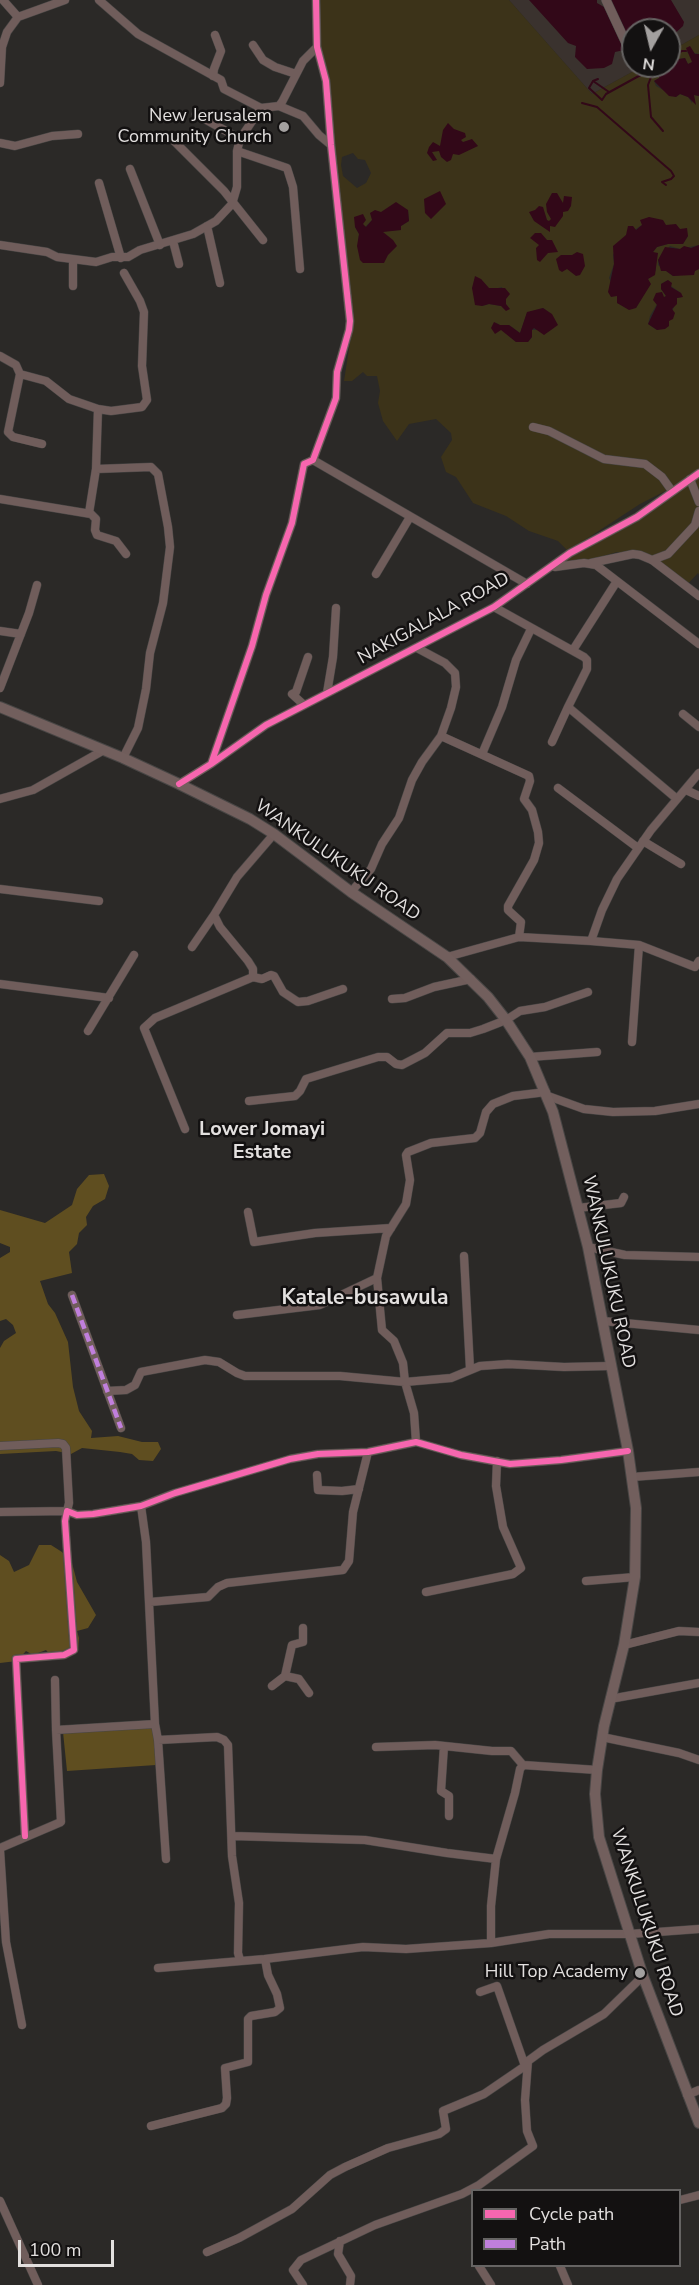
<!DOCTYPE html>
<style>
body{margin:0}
#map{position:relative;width:699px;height:2285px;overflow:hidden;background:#2b2927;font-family:"Nunito Sans",sans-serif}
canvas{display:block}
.legend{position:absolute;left:471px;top:2189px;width:210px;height:78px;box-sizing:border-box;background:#131111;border:2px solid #666463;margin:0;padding:8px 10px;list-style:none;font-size:18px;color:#e3e0df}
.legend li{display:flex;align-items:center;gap:12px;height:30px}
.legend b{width:30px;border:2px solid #666463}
.north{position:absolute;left:621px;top:18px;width:60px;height:60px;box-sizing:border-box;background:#131111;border:2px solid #666463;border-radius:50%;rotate:188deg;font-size:16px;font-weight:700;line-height:24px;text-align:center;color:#e3e0df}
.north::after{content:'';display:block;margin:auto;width:21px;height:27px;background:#a3a09f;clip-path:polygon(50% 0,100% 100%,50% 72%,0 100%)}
.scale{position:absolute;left:18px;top:2240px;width:96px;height:27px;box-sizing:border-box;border:3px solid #e3e0df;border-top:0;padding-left:8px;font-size:18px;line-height:21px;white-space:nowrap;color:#e3e0df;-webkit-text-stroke:4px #131111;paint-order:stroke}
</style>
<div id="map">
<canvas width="699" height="2285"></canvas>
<ul class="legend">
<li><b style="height:8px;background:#f766af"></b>Cycle path</li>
<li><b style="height:8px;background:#c07fdc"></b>Path</li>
</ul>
<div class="north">N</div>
<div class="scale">100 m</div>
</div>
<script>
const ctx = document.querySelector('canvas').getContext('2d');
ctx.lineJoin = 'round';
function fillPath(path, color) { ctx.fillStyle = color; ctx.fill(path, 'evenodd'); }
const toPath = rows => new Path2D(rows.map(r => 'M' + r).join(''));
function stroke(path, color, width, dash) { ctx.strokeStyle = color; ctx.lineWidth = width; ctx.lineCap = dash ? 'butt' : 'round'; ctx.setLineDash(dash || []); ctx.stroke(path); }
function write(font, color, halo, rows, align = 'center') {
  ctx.font = font + ' "Nunito Sans",sans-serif'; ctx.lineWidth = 5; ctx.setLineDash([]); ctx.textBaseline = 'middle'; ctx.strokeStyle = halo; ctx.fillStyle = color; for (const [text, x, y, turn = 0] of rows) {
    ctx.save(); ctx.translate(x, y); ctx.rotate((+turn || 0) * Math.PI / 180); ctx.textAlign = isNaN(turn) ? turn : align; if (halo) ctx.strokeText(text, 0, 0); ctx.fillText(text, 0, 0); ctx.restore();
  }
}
const built = toPath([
 [509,0,699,0,699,35,669,52,669,30,633,30,633,66,643,66,592,94]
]);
const green = toPath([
 [319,0,509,0,592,94,643,66,669,66,669,52,699,35,699,54,686,51,691,56,693,62,688,64,685,58,679,59,662,72,659,78,654,81,656,86,676,97,680,94,688,97,692,103,694,95,699,96,699,245,680,249,670,246,658,260,658,265,673,276,686,274,699,269,699,468,692,477,699,474,699,575,698,573,684,588,648,560,617,552,586,561,564,561,681,483,640,504,568,551,558,541,529,531,506,516,473,503,456,477,446,472,441,457,452,440,451,433,436,419,409,424,397,441,383,421,378,403,380,391,377,376,367,376,363,372,352,381,344,381,354,316,339,218,320,46],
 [353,153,358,159,365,160,371,173,366,183,357,188,343,176,341,165,342,157],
 [408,210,409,221,401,226,401,230,381,231,358,245,359,234,355,227,362,224,365,227,372,220],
 [642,225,666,225,680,229,688,236,683,244,668,244,657,247,653,252,656,258,656,270,648,279,650,284,636,308,617,303,617,295,609,278,614,264,613,255,626,235],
 [481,279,488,288,494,289,502,287,506,299,506,304,501,306,489,304,482,306,472,288],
 [668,280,671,286,681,293,682,297,677,298,669,321,663,328,657,330,648,324,650,316,657,304,666,296,661,289,661,284],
 [543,308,546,310,554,328,549,330,531,330,532,337,528,342,516,342,495,322,500,325,509,325,520,333,527,313]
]);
const forest = toPath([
 [104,1174,109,1186,105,1199,93,1206,86,1217,87,1225,79,1233,77,1244,69,1252,72,1273,40,1281,48,1304,55,1313,68,1342,73,1387,79,1411,92,1431,91,1438,118,1436,142,1442,158,1442,161,1449,153,1461,139,1460,132,1454,120,1452,82,1448,71,1454,56,1451,0,1454,0,1348,4,1341,16,1333,13,1325,6,1319,0,1321,0,1258,10,1252,10,1247,0,1243,0,1210,45,1223,72,1205,77,1189,89,1175],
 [39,1545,51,1545,62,1552,72,1563,77,1582,96,1615,88,1628,77,1631,79,1638,78,1652,66,1659,52,1657,46,1650,33,1655,26,1651,17,1661,0,1663,0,1555,9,1561,14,1572,29,1565],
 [153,1727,156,1765,67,1771,63,1732]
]);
const water = toPath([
 [529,0,597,0,597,3,604,7,624,50,615,52,612,64,604,68,587,69,575,57,576,46,568,43],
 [609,0,671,0,684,22,683,26,669,39,669,30,633,30,633,44,617,18],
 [690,46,695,54,699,54,699,96,694,95,696,105,688,97,680,94,676,97,669,96,654,81,659,78,659,75,652,74,651,71,662,72,679,59,685,58,688,64,692,62,686,48],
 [448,123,454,129,465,133,466,137,461,140,463,142,472,139,478,146,459,155,453,154,451,160,447,162,441,157,439,151,432,152,437,160,433,161,427,153,429,147,433,142,440,146,443,130],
 [440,191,446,204,431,219,425,213,424,199],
 [552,193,557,193,563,203,564,196,572,197,571,206,568,211,563,212,563,216,555,227,550,226,550,232,534,221,529,212,535,210,539,206,543,207,547,220,549,221,551,219,547,212,546,204],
 [396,202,408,210,409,221,401,226,401,230,383,232,393,240,397,246,388,255,384,263,363,263,360,260,357,246,359,234,355,227,354,217,363,214,366,220,363,224,366,227,372,220,370,213,375,210,381,212],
 [649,217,663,220,666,225,676,224,680,229,687,228,688,236,683,244,668,244,657,247,653,252,658,253,655,275,648,279,651,284,636,308,629,310,617,303,617,296,611,297,608,292,614,264,613,246,626,235,628,226,633,226,636,230,642,225,640,220],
 [535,233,541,233,547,240,552,240,558,252,548,253,540,262,537,260,536,248,539,245,530,238],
 [699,245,699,269,695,271,694,275,673,276,666,271,661,271,658,260,665,247,680,249,684,246,691,248],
 [577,252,583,254,585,266,580,275,576,276,567,269,562,272,559,270,556,259,561,255,572,255],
 [475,276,481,279,489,288,505,288,510,294,506,299,506,304,510,309,506,311,501,306,489,304,482,306,475,305,472,288],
 [668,280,672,283,671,287,681,293,683,297,677,298,677,304,672,309,675,313,673,319,669,321,669,326,665,329,657,330,648,324,657,305,653,300,656,293,662,292,664,297,666,296,661,289,661,284],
 [543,308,552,314,558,325,544,335,534,328,532,330,532,337,528,342,516,342,501,330,495,334,491,328,494,322,500,325,509,325,520,333,527,312]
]);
const stream = toPath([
 [669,59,682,51,686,51],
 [631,65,640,76],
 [651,77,648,85,651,117,663,131],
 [598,79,593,81,609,92],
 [593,81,589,88,602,100,606,94,657,66],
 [582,103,597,107,671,171,674,176,671,179,662,182,666,185]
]);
const minor = toPath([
 [3,0,18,17],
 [99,0,138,34,221,80,224,89,261,108],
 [253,45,263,60,275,67,296,74],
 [213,76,214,69,221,51,215,35],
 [0,83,2,47,7,32,18,17,65,0],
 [279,106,303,116,319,135,331,145],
 [196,114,240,139],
 [174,141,224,191,263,240],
 [0,143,15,146,52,136,78,134],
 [237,151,287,168,293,187,300,269],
 [130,169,160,245],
 [99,183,121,258],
 [207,226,220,283],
 [173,241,179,264],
 [0,245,47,252,57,257,96,262,112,257,128,257,140,250,193,234,216,221,232,204,237,187,237,151,240,139,261,108,279,106,282,102,303,61,317,47],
 [73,260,73,286],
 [0,356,16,365,20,374],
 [98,409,111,411,142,407,147,400,142,366,144,312,140,301,124,273],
 [533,427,549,431,604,459,645,464,662,477,672,491],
 [42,444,13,437,8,432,20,374,46,381,69,399,98,409,96,469,89,513],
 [313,460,527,584],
 [96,469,151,467,158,474,168,527,170,547,163,603,150,653,146,689,138,728,123,758],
 [690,479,699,502],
 [0,499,91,514,96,519,95,530,97,535,116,541,126,554],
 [652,560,668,554,695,525,699,511],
 [591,563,633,554,640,555,652,560,699,596],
 [555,567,584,563,596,565,699,644],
 [376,574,410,517],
 [494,607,584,657,587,660,587,669,568,707,677,799],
 [0,631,21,634],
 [573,650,617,581],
 [0,688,29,613,37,585],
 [327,693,333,657,336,608],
 [304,705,292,694,296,692,308,657],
 [683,714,699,727],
 [441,736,529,776,530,781,524,799,532,810,538,832,539,843,534,860,508,906,508,910,521,922,519,937],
 [552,742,568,707],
 [482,754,502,707,516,660,531,629],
 [211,764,252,646,266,595,292,523,304,464,313,460,336,398,337,372,349,330,350,321,331,145,326,81,317,47,316,0],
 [179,784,211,764,266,725,494,607,570,553,637,517,699,473],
 [558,788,638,848],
 [686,790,699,796],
 [0,799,33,790,104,750],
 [643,841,681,864],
 [0,889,99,901],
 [351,892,371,869,382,844,399,818,412,780,422,762,441,736,451,708,456,687,455,673,445,663,417,648],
 [591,941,639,945,695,967,699,961],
 [192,947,214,915],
 [447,957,519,937,591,941,602,910,617,879,651,830,699,773],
 [253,977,262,979,271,975,274,976,283,992,298,1002,308,1001,343,989],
 [0,984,109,998],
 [392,999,405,998,434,987,471,979],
 [88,1031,134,955],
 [632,1042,639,945],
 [530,1057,597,1052],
 [548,1096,584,1109,613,1112,655,1111,699,1104],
 [249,1101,295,1096,300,1091,306,1079,378,1057,387,1057,396,1064,402,1065,425,1053,447,1033,470,1033,483,1029,506,1020,520,1011,545,1007,588,992],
 [185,1129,144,1028,155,1018,253,977,253,969,248,961,220,927,214,915,237,877,274,834],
 [578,1208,621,1203,624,1197],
 [248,1212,254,1242,315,1233,391,1228],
 [588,1247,625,1255,699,1257],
 [464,1256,470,1369],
 [377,1278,382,1330,394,1341,403,1363,405,1382,414,1413,416,1442],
 [72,1295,121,1428],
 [237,1315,320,1305,377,1278,386,1236,406,1204,410,1180,406,1155,408,1152,431,1143,475,1138,480,1133,486,1112,493,1104,513,1096,546,1092],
 [603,1321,699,1330],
 [107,1391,126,1390,135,1385,141,1372,205,1360,219,1362,237,1373,245,1376,340,1376,405,1382,451,1378,480,1366,508,1364,564,1367,611,1366],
 [0,1446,58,1443,63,1444,66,1448,69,1503,67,1511,0,1512],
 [317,1475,318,1490,342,1491,359,1489],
 [632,1477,699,1472],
 [141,1506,146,1542,155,1724,158,1740,166,1859],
 [586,1581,635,1577],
 [426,1592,513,1574,521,1568,503,1527,496,1486,497,1461],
 [150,1602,208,1597,218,1587,227,1583,343,1570,349,1561,353,1512,368,1452],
 [624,1645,679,1631,699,1632],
 [285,1676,299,1679,309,1693],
 [55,1680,56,1730],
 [272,1686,285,1676,292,1645,303,1642,303,1628],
 [610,1699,699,1683],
 [602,1737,679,1753,699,1760],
 [158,1740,217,1737,224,1740,228,1745,232,1856,239,1903,238,1953,240,1960],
 [444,1746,441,1791,449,1796,449,1816],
 [376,1747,435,1745,492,1751,511,1751,523,1765],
 [523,1765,597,1770],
 [25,1836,16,1659,64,1655,74,1650,65,1521,67,1511,77,1515,93,1514,141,1506,175,1493,290,1459,318,1454,368,1452,416,1442,461,1455,510,1464,561,1460,628,1451],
 [233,1836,365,1840,447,1853,496,1859,515,1793,520,1769,523,1765],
 [0,1848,61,1822,56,1730,155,1724],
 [0,1850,6,1942,22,2025],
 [491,1943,491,1906,496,1859],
 [158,1968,265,1959,363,1947,406,1949,491,1943,549,1934,630,1934,699,1929],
 [480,1992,497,1986,525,2066],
 [687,2095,699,2090],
 [151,2126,222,2108,226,2104,227,2098,225,2068,248,2062,248,2019,251,2016,275,2012,280,2008,277,1994,268,1975,265,1959],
 [680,2200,699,2195],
 [0,2201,38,2285],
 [340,2241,338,2254,351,2276,350,2285],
 [207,2252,239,2238,292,2209,330,2175,345,2167,388,2148,439,2134,446,2129,443,2111,484,2094,525,2066,527,2062],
 [479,2266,491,2285],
 [560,2266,568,2285],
 [303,2285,293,2270,301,2260,375,2225,462,2194,479,2185,533,2146,527,2131,525,2100,528,2061,543,2050,604,2014,643,1976]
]);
const tertiary = toPath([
 [606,0,633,58]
]);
const secondary = toPath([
 [0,707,123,758,179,784,250,819,274,834,351,892,447,957,488,997,506,1020,530,1057,553,1112,588,1247,628,1451,636,1508,635,1577,624,1645,604,1726,597,1770,595,1794,599,1837,643,1976,699,2123]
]);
const quiet = toPath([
 [72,1295,121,1428]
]);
const cycleway = toPath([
 [211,764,252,646,266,595,292,523,304,464,313,460,336,398,337,372,349,330,350,321,331,145,326,81,317,47,316,0],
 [179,784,211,764,266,725,494,607,570,553,637,517,699,473],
 [25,1836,16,1659,64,1655,74,1650,65,1521,67,1511,77,1515,93,1514,141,1506,175,1493,290,1459,318,1454,368,1452,416,1442,461,1455,510,1464,561,1460,628,1451]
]);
const markers = [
 [284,127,6,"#a3a09f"],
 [640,1973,6,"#a3a09f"]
];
const poiNames = [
 ["New Jerusalem",272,117],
 ["Community Church",272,138],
 ["Hill Top Academy",628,1973]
];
const streetNames = [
 ["NAKIGALALA ROAD",434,619,-29],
 ["WANKULUKUKU ROAD",337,861,35],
 ["WANKULUKUKU ROAD",608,1272,78],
 ["WANKULUKUKU ROAD",646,1923,72]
];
const neighbourhoodNames = [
 ["Lower Jomayi",262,1130],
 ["Estate",262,1153]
];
const quarterNames = [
 ["Katale-busawula",365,1299]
];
fillPath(built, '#3a322e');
fillPath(green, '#3c3319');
fillPath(forest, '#5f4e20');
fillPath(water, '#320818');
stroke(stream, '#320818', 2);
stroke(minor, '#484645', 9);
stroke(tertiary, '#484645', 10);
stroke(secondary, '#484645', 12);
stroke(minor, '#705d5b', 8);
stroke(tertiary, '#705d5b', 9);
stroke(secondary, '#725f5d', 10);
stroke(quiet, '#c07fdc', 4.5, [9, 4.5]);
stroke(cycleway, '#f766af', 6);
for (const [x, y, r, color] of markers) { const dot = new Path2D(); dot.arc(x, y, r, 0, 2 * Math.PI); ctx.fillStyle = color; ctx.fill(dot); stroke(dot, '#131111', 2); }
write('18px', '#e3e0df', '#131111', poiNames, 'right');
write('18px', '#e3e0df', '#131111', streetNames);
write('bold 20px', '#e3e0df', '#131111', neighbourhoodNames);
write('bold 21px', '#e3e0df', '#131111', quarterNames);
</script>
